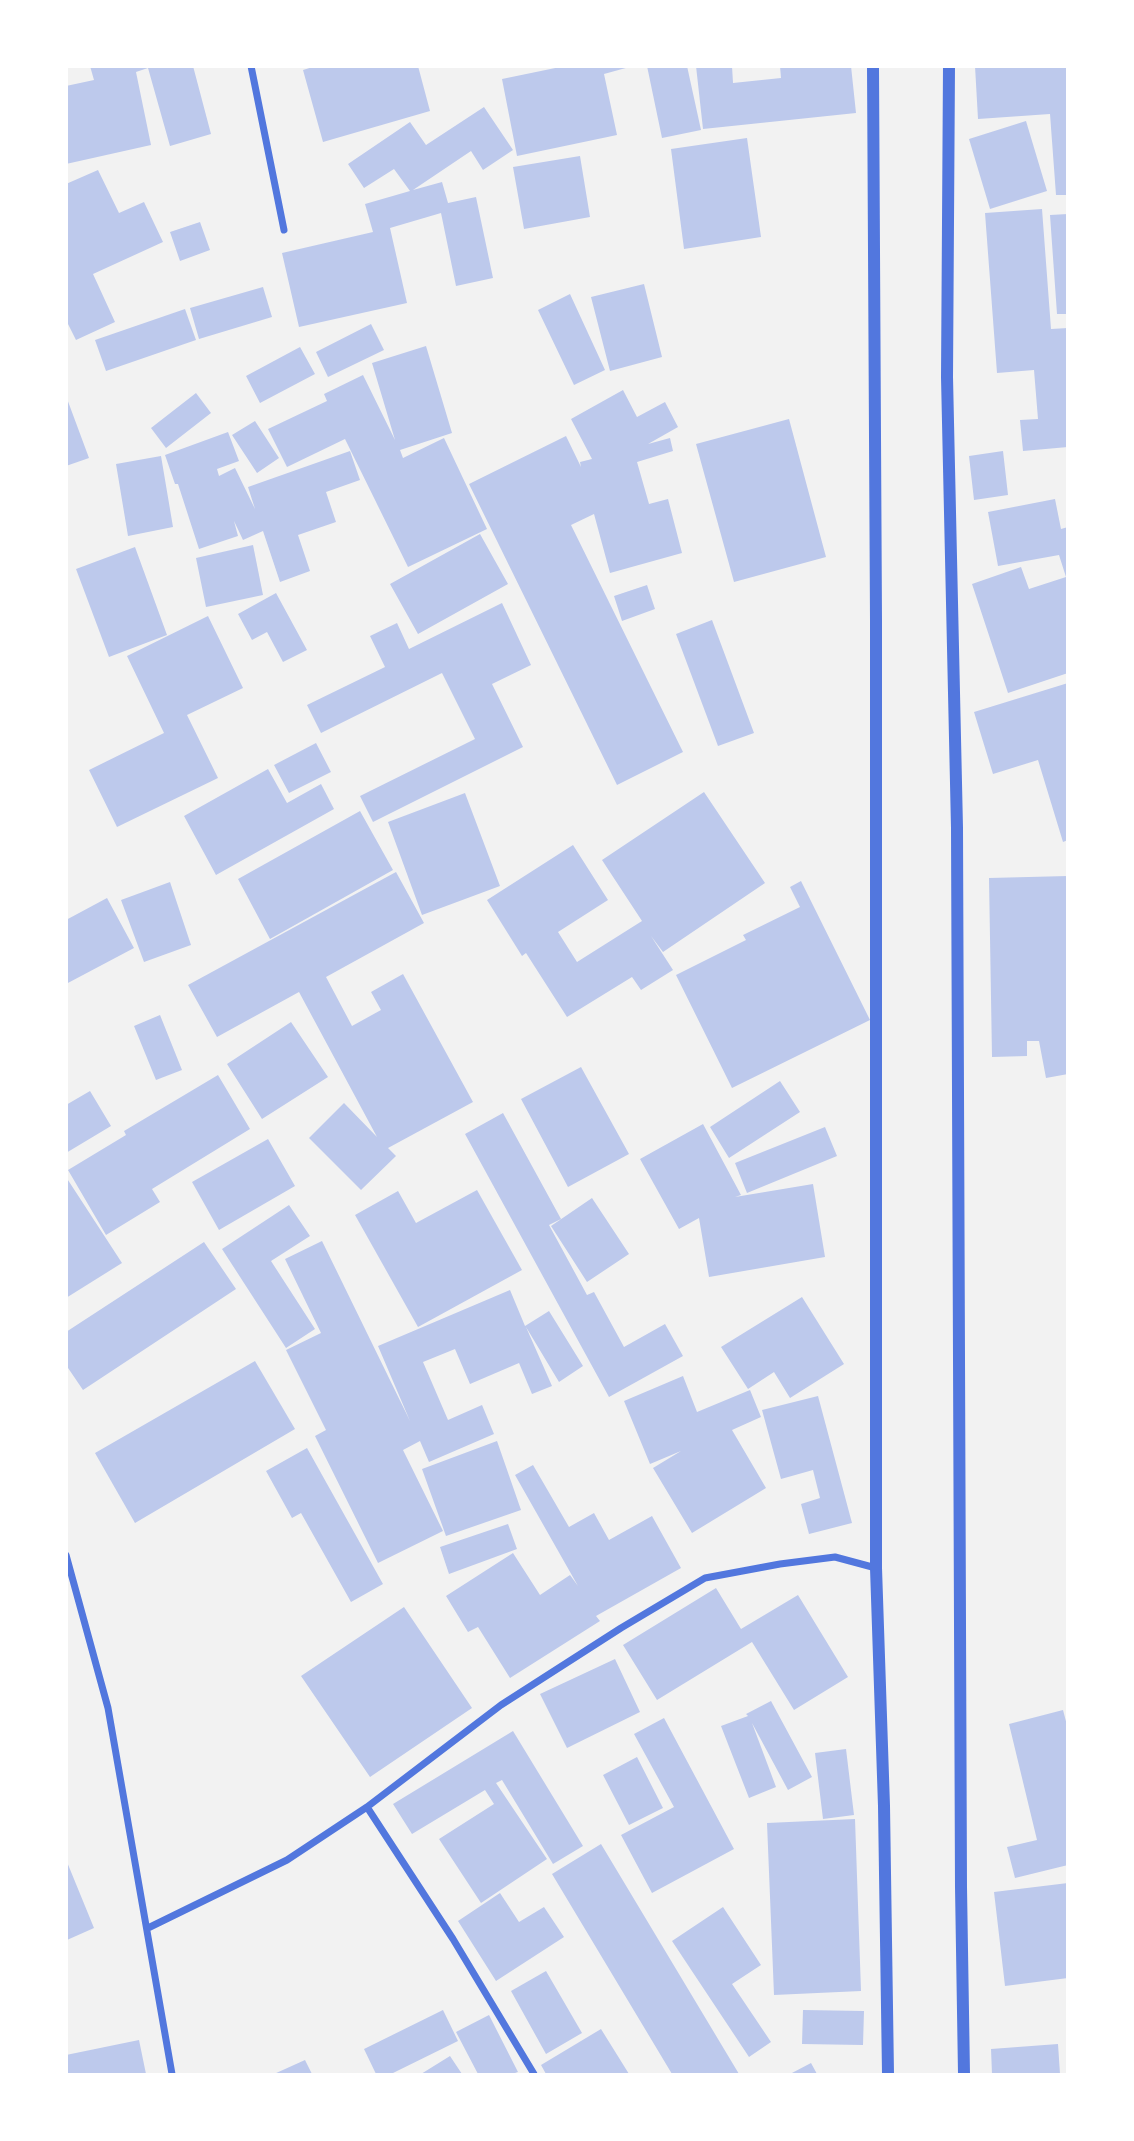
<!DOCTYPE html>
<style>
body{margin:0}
#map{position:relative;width:1134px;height:2141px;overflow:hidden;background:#f2f2f2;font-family:Montserrat,sans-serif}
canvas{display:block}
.frame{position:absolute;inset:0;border:68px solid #fff;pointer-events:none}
</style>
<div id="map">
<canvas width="1134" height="2141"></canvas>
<div class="frame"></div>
</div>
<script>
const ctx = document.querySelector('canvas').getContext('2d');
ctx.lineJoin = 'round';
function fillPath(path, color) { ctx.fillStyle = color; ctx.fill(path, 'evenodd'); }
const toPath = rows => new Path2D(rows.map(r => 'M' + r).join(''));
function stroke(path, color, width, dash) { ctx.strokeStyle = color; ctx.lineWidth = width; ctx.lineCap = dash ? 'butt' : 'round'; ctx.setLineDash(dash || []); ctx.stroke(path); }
const building = toPath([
 [90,66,193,66,211,134,170,146,148,68,136,72,151,145,66,164,66,86,94,80],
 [316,66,418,66,430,111,323,142,303,70],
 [565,66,633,66,604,74,617,135,517,156,502,79],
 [647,66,687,66,701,130,662,138],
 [696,66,732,66,733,83,781,78,780,66,851,66,856,113,703,129],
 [975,66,1068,66,1068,195,1056,195,1050,114,978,119],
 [484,107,513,150,483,170,471,151,413,190,442,182,448,203,476,197,493,278,456,286,441,213,390,228,407,303,299,327,282,253,373,232,365,204,410,191,394,169,364,188,348,164,410,122,426,145],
 [1026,121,1047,191,990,209,969,139],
 [747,138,761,237,684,249,671,149],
 [580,156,590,217,524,229,513,167],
 [98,170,119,213,144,202,163,242,93,274,115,322,76,340,66,320,66,184],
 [1042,209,1051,329,1068,328,1068,447,1023,451,1020,420,1038,419,1034,370,997,373,985,213],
 [1068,214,1068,314,1057,314,1050,215],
 [200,222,210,250,180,261,170,232],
 [644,284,662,357,610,371,591,297],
 [263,287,272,317,199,339,190,308],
 [570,294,605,370,574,385,538,310],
 [185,309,196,340,106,371,95,340],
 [371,324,384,350,328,377,316,352],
 [426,346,452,433,400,450,403,458,444,438,487,529,408,567,345,439,287,467,268,429,327,401,324,394,363,375,395,440,372,363],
 [300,347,315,374,260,403,246,376],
 [623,390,637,417,665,402,678,427,648,444,670,438,673,451,637,462,649,504,668,499,682,553,610,573,594,514,571,525,683,752,617,785,469,484,566,436,581,467,580,462,592,459,571,419],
 [196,393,211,413,166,448,151,428],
 [66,396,89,458,66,466],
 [789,419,826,557,734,582,696,444],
 [255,421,279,458,257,473,232,435],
 [228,432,239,461,217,469,219,476,235,468,255,509,248,487,350,451,360,480,326,492,336,522,298,535,310,571,280,582,263,531,243,540,234,521,238,536,199,549,178,484,175,484,165,455],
 [1003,451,1008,495,974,500,969,456],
 [161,456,173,527,128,536,116,464],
 [1055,499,1061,529,1068,527,1068,673,1008,693,972,584,1021,567,1029,589,1066,577,1059,555,998,566,988,512],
 [480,534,508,584,418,634,390,584],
 [253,545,263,595,206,607,196,558],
 [135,547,167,635,109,657,76,569],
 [647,585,655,609,622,621,614,596],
 [276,593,307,650,283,662,267,632,252,640,238,614],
 [502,603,531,665,492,684,523,747,373,822,360,796,475,739,442,673,321,733,307,705,385,667,370,636,397,623,409,649],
 [208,616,243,688,187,715,218,778,117,827,89,770,164,733,127,656],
 [712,620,754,733,718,746,676,634],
 [1068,683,1068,840,1063,842,1038,760,993,774,974,712],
 [316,743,331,772,289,793,274,765],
 [268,769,287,803,321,784,334,809,216,875,184,816],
 [704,792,765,883,663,952,651,936,673,970,641,990,632,977,567,1017,526,953,522,956,487,900,573,845,608,900,558,932,577,962,642,921,602,860],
 [465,793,500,886,422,915,388,822],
 [360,811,393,870,270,939,238,879],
 [396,872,424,923,326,977,352,1026,381,1010,371,992,403,974,473,1102,388,1148,396,1156,361,1190,309,1138,344,1103,377,1137,299,992,217,1037,188,985],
 [1068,876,1068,1074,1046,1078,1039,1041,1027,1041,1027,1056,992,1057,989,878],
 [801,881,870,1020,732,1088,676,975,746,940,743,935,800,907,790,887],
 [170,882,191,945,144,962,121,900],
 [107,898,134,948,66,984,66,920],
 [160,1015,182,1070,156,1080,134,1026],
 [291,1022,328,1077,262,1119,227,1064],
 [581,1067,629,1154,568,1187,521,1099],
 [218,1075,250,1129,152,1189,160,1202,106,1235,68,1170,126,1135,124,1131],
 [780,1081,800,1112,729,1158,710,1127],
 [90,1091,111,1126,66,1153,66,1105],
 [503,1113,561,1219,549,1225,587,1295,594,1292,624,1347,665,1324,683,1356,609,1397,465,1134],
 [703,1124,741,1195,735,1197,813,1184,825,1257,709,1277,699,1218,679,1229,640,1159],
 [825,1127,837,1156,747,1193,735,1163],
 [268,1139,295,1186,219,1230,192,1182],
 [66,1177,122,1263,66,1298],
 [477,1190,522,1270,418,1327,355,1215,398,1191,416,1223],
 [592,1198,629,1254,587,1282,551,1226],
 [289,1205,310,1236,271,1261,315,1329,286,1348,222,1249],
 [322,1241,410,1421,378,1346,510,1290,525,1326,549,1311,583,1366,559,1382,526,1327,552,1386,532,1394,519,1363,470,1384,455,1349,423,1362,448,1420,482,1405,494,1434,429,1462,420,1441,403,1450,443,1531,378,1563,315,1436,326,1430,286,1350,321,1333,285,1259],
 [204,1242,236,1289,83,1390,66,1365,66,1332],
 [802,1297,844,1364,790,1398,774,1372,748,1389,721,1347],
 [255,1361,295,1429,135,1523,95,1453],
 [683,1376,697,1412,750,1390,761,1417,732,1430,766,1488,692,1533,653,1468,681,1451,650,1464,624,1401],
 [818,1396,852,1523,809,1534,801,1504,820,1498,813,1470,781,1479,762,1410],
 [497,1441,521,1510,446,1536,422,1469],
 [307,1448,383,1584,351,1602,301,1513,292,1518,266,1471],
 [533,1465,569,1527,594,1513,609,1540,652,1516,681,1568,596,1616,600,1621,510,1678,478,1627,468,1632,446,1596,513,1553,540,1595,570,1575,578,1586,515,1475],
 [508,1524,517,1549,449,1574,440,1547],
 [716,1588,741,1629,798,1595,848,1677,794,1710,752,1642,657,1700,623,1645],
 [404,1607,472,1708,370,1777,301,1676],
 [615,1659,640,1712,567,1748,540,1694],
 [771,1701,812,1777,788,1790,752,1723,776,1787,749,1798,721,1726,748,1716,746,1714],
 [1063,1710,1068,1729,1068,1865,1015,1878,1007,1847,1037,1840,1009,1724],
 [664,1718,734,1849,652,1893,621,1835,674,1807,634,1734],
 [513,1731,583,1846,553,1864,502,1780,496,1783,547,1859,481,1903,439,1839,494,1804,485,1790,412,1834,393,1804],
 [846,1749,854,1815,823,1819,815,1753],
 [637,1757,663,1808,629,1825,603,1775],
 [855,1819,861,1991,774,1995,767,1823],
 [601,1844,739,2074,672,2074,552,1874],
 [67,1862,94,1928,67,1940],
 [1068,1883,1068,1978,1005,1986,994,1892],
 [500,1893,519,1922,544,1907,564,1937,496,1981,458,1921],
 [723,1907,761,1965,732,1984,771,2042,749,2057,672,1941],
 [546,1971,582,2033,546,2054,511,1991],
 [443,2010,458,2041,391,2074,376,2074,364,2049],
 [803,2010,864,2011,863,2045,802,2044],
 [489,2015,518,2072,512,2074,478,2074,456,2032],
 [601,2029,629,2074,546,2074,541,2065],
 [139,2040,146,2074,66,2074,66,2055],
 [1058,2044,1060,2074,992,2074,991,2049],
 [450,2056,462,2074,421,2074],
 [305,2060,312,2074,274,2074],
 [811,2063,817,2074,790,2074]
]);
const minor = toPath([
 [251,66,284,230],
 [66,1555,108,1708,172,2074],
 [367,1807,453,1939,534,2074],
 [148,1928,287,1860,367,1807,501,1705,621,1628,705,1578,780,1564,835,1557,876,1568]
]);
const tertiary = toPath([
 [873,66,876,620,876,1568,884,1806,888,2074],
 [949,66,947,377,957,828,961,1887,964,2074]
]);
fillPath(building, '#bdc9ec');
stroke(minor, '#5277de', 7);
stroke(tertiary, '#5277de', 12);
</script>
